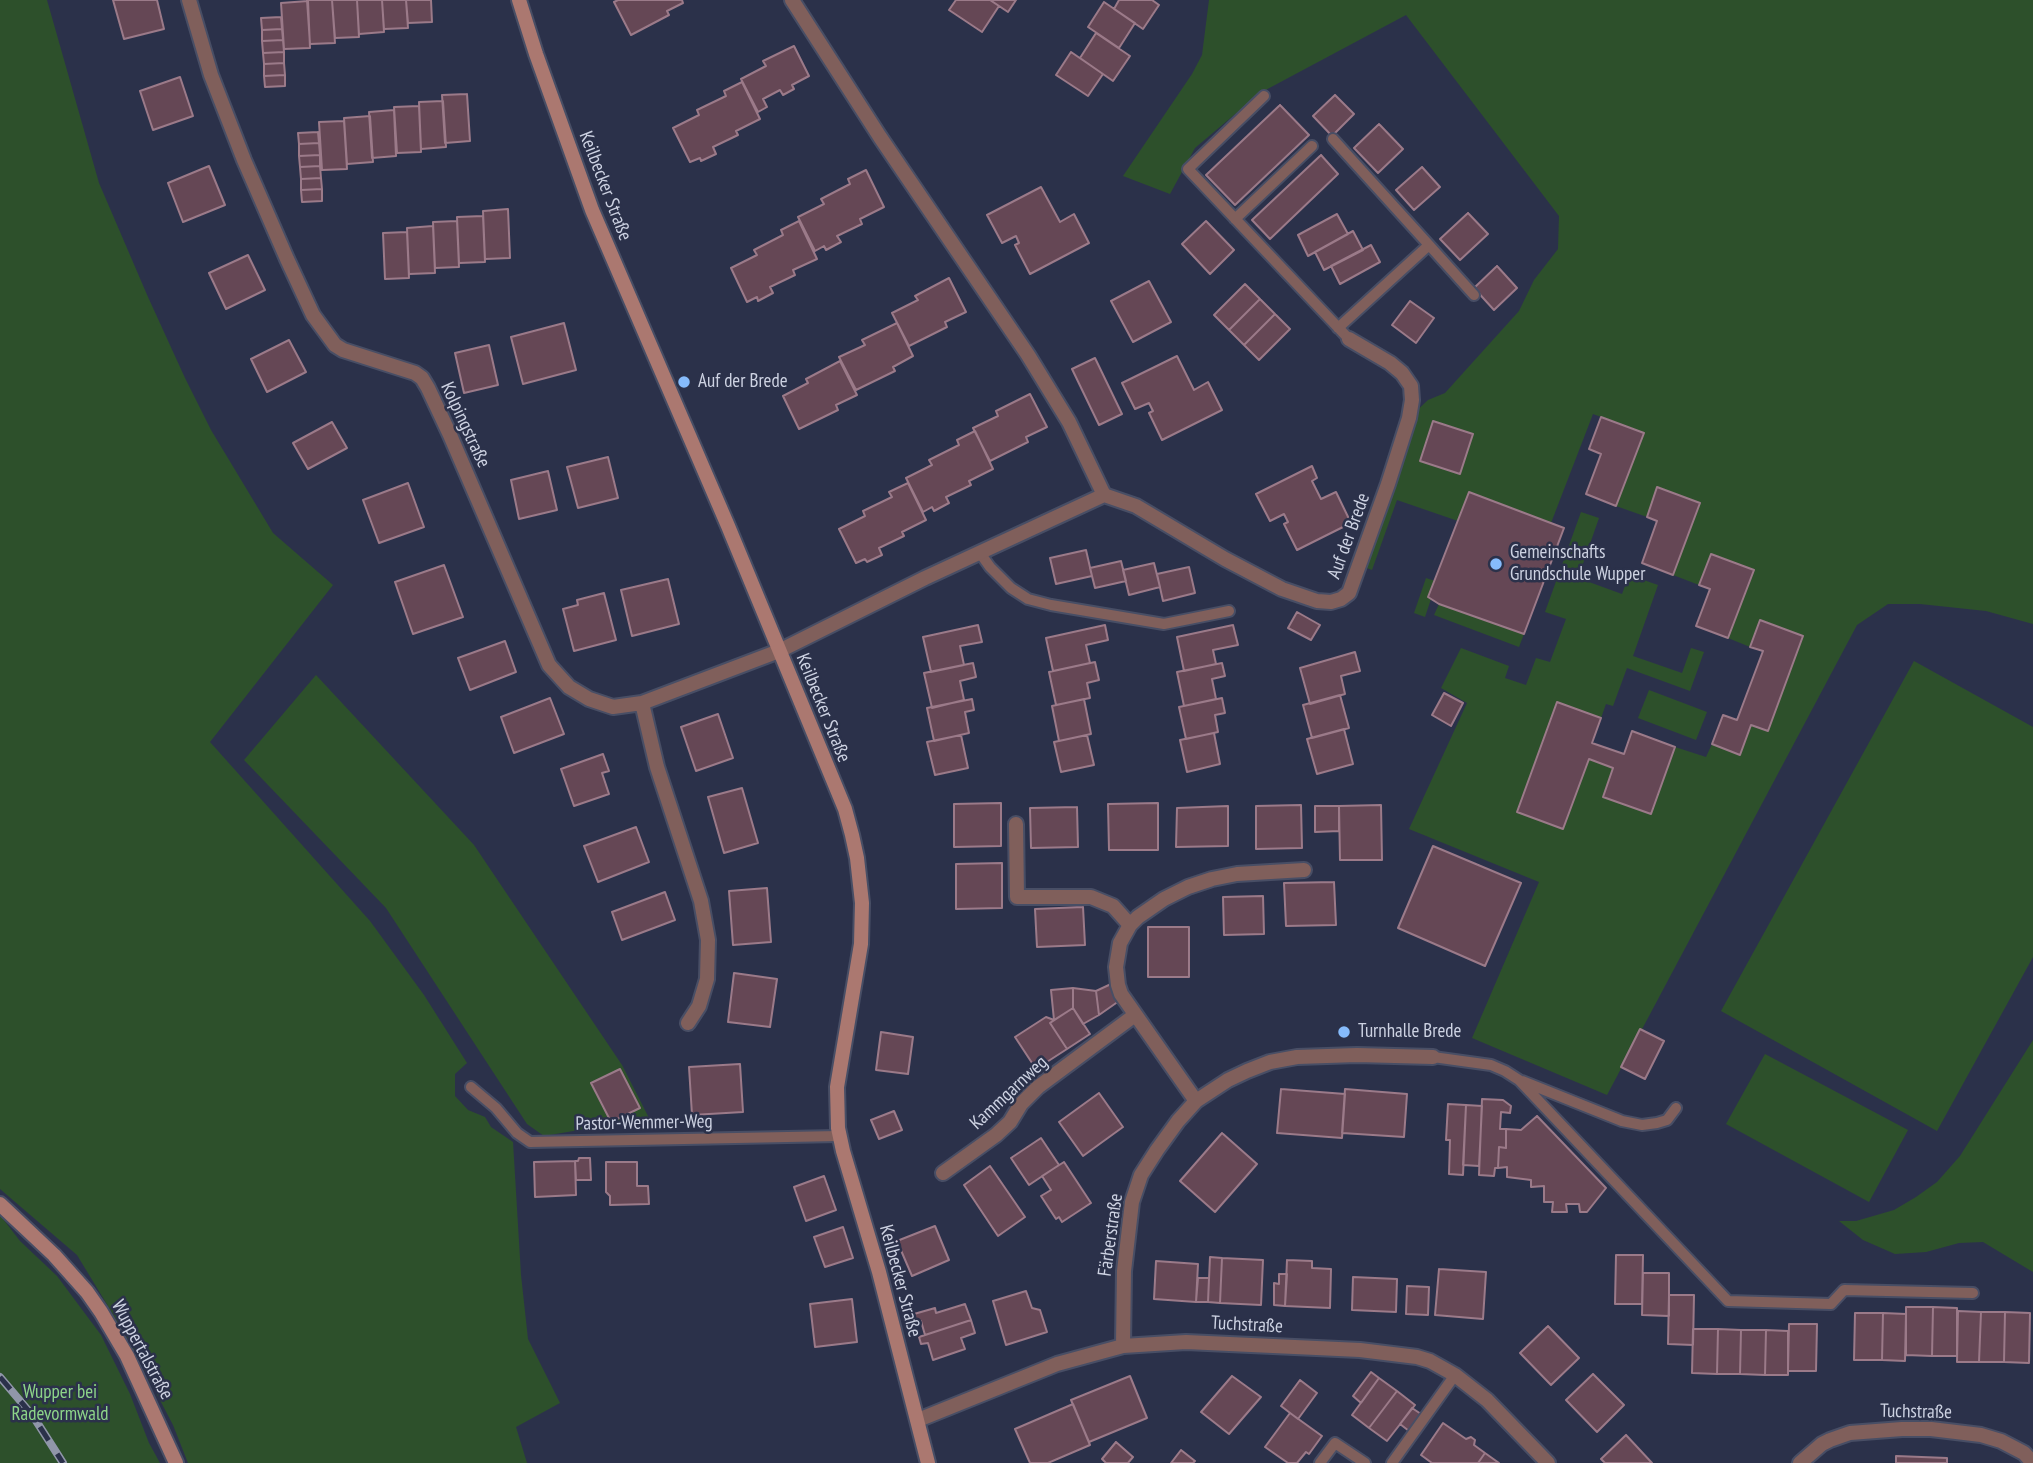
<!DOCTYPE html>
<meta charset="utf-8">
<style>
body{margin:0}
canvas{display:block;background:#2b314a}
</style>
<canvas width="2033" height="1463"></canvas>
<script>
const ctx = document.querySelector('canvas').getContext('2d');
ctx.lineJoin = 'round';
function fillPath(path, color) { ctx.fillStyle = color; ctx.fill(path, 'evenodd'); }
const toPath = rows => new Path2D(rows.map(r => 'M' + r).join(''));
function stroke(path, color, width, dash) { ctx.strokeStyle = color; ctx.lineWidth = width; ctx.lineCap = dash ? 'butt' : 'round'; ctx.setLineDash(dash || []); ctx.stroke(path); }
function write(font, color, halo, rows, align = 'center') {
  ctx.font = font + ' "PT Sans Narrow",sans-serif'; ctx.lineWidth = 5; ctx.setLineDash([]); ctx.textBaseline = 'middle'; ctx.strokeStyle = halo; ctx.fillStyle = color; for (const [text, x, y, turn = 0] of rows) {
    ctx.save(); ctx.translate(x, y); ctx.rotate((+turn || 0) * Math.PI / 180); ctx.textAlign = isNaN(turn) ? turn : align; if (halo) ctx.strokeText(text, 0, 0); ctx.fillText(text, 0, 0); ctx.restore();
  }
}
const green = toPath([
 [0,0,47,0,99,183,148,297,185,378,211,430,273,533,333,585,210,742,370,921,424,995,467,1063,455,1074,455,1096,468,1110,485,1117,491,1127,513,1142,521,1275,528,1339,560,1403,516,1427,527,1463,188,1463,173,1425,128,1339,77,1255,0,1189],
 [1209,0,2033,0,2033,624,1986,611,1920,604,1888,604,1857,625,1607,1095,1472,1038,1539,882,1409,829,1467,703,1441,688,1461,648,1509,666,1505,678,1526,685,1536,658,1550,662,1566,619,1545,612,1581,512,1599,518,1578,578,1622,594,1629,575,1658,585,1633,656,1682,673,1691,648,1704,652,1690,691,1627,668,1613,706,1606,704,1601,718,1557,702,1589,759,1613,768,1603,797,1650,814,1675,747,1706,757,1712,744,1740,755,1751,725,1768,731,1803,636,1761,620,1750,647,1728,638,1753,570,1711,554,1699,585,1673,575,1700,503,1658,488,1647,517,1616,506,1644,433,1593,414,1551,523,1469,492,1458,521,1397,500,1372,570,1359,565,1409,418,1428,400,1445,393,1519,311,1534,280,1558,249,1559,216,1406,15,1260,93,1195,148,1170,194,1123,176,1192,74,1202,55],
 [1426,578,1435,581,1428,596,1431,599,1425,617,1414,613],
 [1439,604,1524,634,1519,647,1434,615],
 [1914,661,2033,727,2033,957,1937,1131,1721,1011],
 [316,675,474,845,622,1065,649,1118,544,1136,527,1124,386,908,244,760],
 [1649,690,1707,712,1696,740,1638,718],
 [2033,1040,2033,1272,1983,1242,1959,1243,1926,1252,1895,1254,1863,1240,1839,1221,1856,1221,1894,1210,1916,1197,1937,1182,1960,1156],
 [1765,1054,1908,1130,1869,1202,1726,1124],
 [0,1215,20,1241,57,1276,101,1335,130,1394,149,1443,160,1463,0,1463]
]);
const building = toPath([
 [113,0,157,0,164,29,124,39,113,0],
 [307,0,332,0,335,43,310,44,307,0],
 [332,0,357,0,359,37,335,38,332,0],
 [357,0,382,0,384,32,359,34,357,0],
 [382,0,406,0,408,28,384,29,382,0],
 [406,0,431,0,432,22,408,23,406,0],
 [618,0,682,0,683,3,667,11,669,15,631,35,614,2,618,0],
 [956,0,990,0,999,6,982,32,949,10,956,0],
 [990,0,1016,0,1008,12,990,0],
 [1119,0,1152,0,1159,5,1143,29,1114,9,1119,0],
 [308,1,310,48,284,49,281,3,308,1],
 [1104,2,1135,23,1119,48,1088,27,1104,2],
 [281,17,282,29,262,30,261,18,281,17],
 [282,29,283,40,262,41,262,30,282,29],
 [1096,33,1130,56,1113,81,1080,58,1096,33],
 [283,40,284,52,263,53,262,41,283,40],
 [794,46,809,76,792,85,794,89,783,95,780,90,763,99,767,107,758,112,741,79,766,66,763,61,794,46],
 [284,52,284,63,264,64,263,53,284,52],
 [1071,52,1103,74,1088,96,1056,75,1071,52],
 [284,63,285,75,264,76,264,64,284,63],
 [285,75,285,86,265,87,264,76,285,75],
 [180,77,193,116,153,130,140,91,180,77],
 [742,82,760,119,736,131,738,135,713,147,716,154,701,161,700,158,690,162,673,128,699,115,697,110,726,96,724,91,742,82],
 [467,94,470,141,445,143,442,95,467,94],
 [1335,95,1354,114,1332,136,1313,116,1335,95],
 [443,101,446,147,421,149,419,102,443,101],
 [1280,105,1309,135,1235,205,1206,175,1280,105],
 [419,106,421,152,397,153,394,107,419,106],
 [394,110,396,156,372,158,369,112,394,110],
 [370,116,373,162,347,164,344,118,370,116],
 [344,121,347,169,322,170,319,122,344,121],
 [1379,124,1403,149,1378,173,1354,148,1379,124],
 [318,132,319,143,299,144,298,133,318,132],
 [319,143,320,155,299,156,299,144,319,143],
 [320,155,320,166,300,167,299,156,320,155],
 [1321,155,1338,174,1270,239,1252,220,1321,155],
 [209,166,225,205,183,222,168,183,209,166],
 [320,166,321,178,301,179,300,167,320,166],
 [1422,167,1440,187,1414,210,1396,190,1422,167],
 [866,170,884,207,860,219,862,224,837,236,841,242,826,250,824,246,815,251,798,217,824,204,821,199,850,184,848,179,866,170],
 [321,178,322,189,301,190,301,179,321,178],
 [1041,187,1060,222,1074,214,1089,243,1030,274,1015,245,1019,243,1016,236,1002,243,987,215,1041,187],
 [322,189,322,201,302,202,301,190,322,189],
 [508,209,510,258,485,259,483,211,508,209],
 [1468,213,1488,234,1460,260,1440,239,1468,213],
 [1337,214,1348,234,1308,256,1298,235,1337,214],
 [483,216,485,262,459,263,457,217,483,216],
 [457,221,459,267,435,268,433,222,457,221],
 [799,221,817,259,793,270,795,275,770,287,773,293,758,301,757,297,747,302,731,268,757,255,754,250,783,235,781,230,799,221],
 [1206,221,1234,250,1210,274,1182,244,1206,221],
 [433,226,435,273,409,274,407,228,433,226],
 [1353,231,1363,250,1324,270,1315,252,1353,231],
 [407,232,409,278,385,279,383,233,407,232],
 [1371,245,1380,262,1340,284,1331,266,1371,245],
 [248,255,265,290,226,309,209,273,248,255],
 [1497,266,1517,288,1494,310,1474,288,1497,266],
 [949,278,966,312,945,322,947,327,909,346,892,313,918,300,915,296,949,278],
 [1149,281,1171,322,1133,342,1111,301,1149,281],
 [1245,284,1260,299,1229,330,1214,315,1245,284],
 [1260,299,1275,314,1244,345,1229,330,1260,299],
 [1410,301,1434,318,1416,343,1392,325,1410,301],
 [1275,314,1290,329,1259,360,1244,345,1275,314],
 [564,323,576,370,523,384,511,337,564,323],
 [897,323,913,356,893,367,895,371,856,390,839,357,865,345,862,340,897,323],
 [289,340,306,372,267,392,251,359,289,340],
 [489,345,498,385,464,393,455,353,489,345],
 [1177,356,1194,390,1208,382,1222,410,1162,440,1149,413,1153,411,1149,403,1135,409,1122,383,1177,356],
 [1095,358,1122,414,1099,425,1072,369,1095,358],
 [840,361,857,395,836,405,838,410,799,429,783,396,808,383,806,379,840,361],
 [1030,394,1047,427,1026,437,1028,442,990,461,973,428,998,416,996,411,1030,394],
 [1601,417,1644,433,1616,506,1586,494,1601,454,1589,449,1601,417],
 [1433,421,1473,434,1460,474,1420,461,1433,421],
 [332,422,347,448,308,469,293,443,332,422],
 [975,431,993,469,969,481,971,485,946,497,949,503,934,511,932,507,923,512,906,478,932,465,929,460,959,445,957,440,975,431],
 [608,457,618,498,578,508,567,467,608,457],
 [1312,466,1317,478,1312,481,1321,499,1336,492,1351,523,1297,550,1284,524,1288,522,1284,514,1270,521,1256,494,1312,466],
 [548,471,557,510,519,519,511,480,548,471],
 [408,483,424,527,379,543,363,500,408,483],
 [908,483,926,520,902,532,904,536,879,548,882,555,867,562,865,559,856,563,839,529,865,516,863,511,892,497,889,492,908,483],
 [1657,487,1700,503,1673,575,1642,563,1657,521,1647,517,1657,487],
 [1469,492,1564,528,1524,634,1439,604,1428,597,1469,492],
 [1086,550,1092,576,1056,584,1050,558,1086,550],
 [1711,554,1754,570,1728,638,1696,626,1710,589,1699,585,1711,554],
 [1121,561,1126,581,1095,588,1090,568,1121,561],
 [1154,563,1160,587,1129,595,1123,570,1154,563],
 [444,565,463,617,413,634,395,582,444,565],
 [1189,567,1195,593,1163,601,1157,574,1189,567],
 [668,579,679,624,632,636,621,590,668,579],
 [604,593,616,640,574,651,563,609,578,605,577,600,604,593],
 [1297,612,1320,625,1311,640,1288,628,1297,612],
 [1760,620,1803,636,1768,731,1751,725,1740,755,1712,744,1723,715,1737,720,1763,651,1750,647,1760,620],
 [978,625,982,642,960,646,964,665,931,672,923,637,978,625],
 [1105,625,1108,640,1086,645,1090,663,1053,671,1046,638,1105,625],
 [1233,625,1238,645,1213,650,1216,664,1184,671,1177,637,1233,625],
 [505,641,516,672,470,690,458,658,505,641],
 [1355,652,1360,671,1341,676,1345,694,1310,704,1300,668,1355,652],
 [1095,662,1099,680,1087,683,1090,698,1056,705,1049,672,1095,662],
 [973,663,976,677,960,681,964,700,932,708,924,673,973,663],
 [1222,663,1225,676,1212,679,1216,699,1184,706,1177,672,1222,663],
 [1444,693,1463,703,1451,726,1432,715,1444,693],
 [1340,695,1349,728,1312,738,1303,705,1340,695],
 [550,698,564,734,514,753,501,717,550,698],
 [1222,698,1225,713,1215,715,1218,732,1186,739,1179,707,1222,698],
 [972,699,974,710,965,712,969,733,934,741,927,708,972,699],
 [1084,699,1091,734,1059,741,1052,706,1084,699],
 [1557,702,1601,718,1592,743,1624,754,1632,731,1675,747,1651,814,1603,797,1613,768,1589,759,1563,829,1517,812,1557,702],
 [718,714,733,758,696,771,681,727,718,714],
 [1344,729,1353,764,1317,774,1307,739,1344,729],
 [1214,733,1220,764,1187,772,1180,740,1214,733],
 [961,735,968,768,935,775,927,742,961,735],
 [1087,735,1094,765,1061,772,1054,742,1087,735],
 [603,754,609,771,602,773,609,794,574,806,561,769,603,754],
 [742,788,758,843,724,853,708,797,742,788],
 [1001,803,1001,846,954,847,954,804,1001,803],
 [1158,803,1158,850,1109,850,1108,804,1158,803],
 [1301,805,1302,848,1256,849,1256,806,1301,805],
 [1381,805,1382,860,1340,860,1339,806,1381,805],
 [1228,806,1228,846,1176,847,1177,808,1228,806],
 [1315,806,1339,806,1339,831,1315,832,1315,806],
 [1077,807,1078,847,1031,848,1030,808,1077,807],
 [636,827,649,862,598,882,584,846,636,827],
 [1433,846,1521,883,1485,966,1398,928,1433,846],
 [1002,863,1002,908,956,909,956,864,1002,863],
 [1334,882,1336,925,1286,926,1284,883,1334,882],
 [767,888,771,942,733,945,729,891,767,888],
 [665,892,675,920,622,940,612,912,665,892],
 [1263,896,1264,934,1224,935,1223,897,1263,896],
 [1083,907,1085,945,1037,947,1035,909,1083,907],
 [1148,927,1189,927,1189,977,1148,977,1148,927],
 [734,973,777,979,770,1027,728,1022,734,973],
 [1111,984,1119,1001,1099,1015,1096,991,1111,984],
 [1073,988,1073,1008,1054,1020,1051,990,1073,988],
 [1073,988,1096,991,1099,1015,1083,1024,1073,1008,1073,988],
 [1073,1008,1090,1034,1067,1049,1050,1023,1073,1008],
 [1046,1017,1054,1020,1050,1023,1067,1049,1036,1069,1015,1037,1046,1017],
 [1640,1029,1664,1041,1645,1079,1621,1067,1640,1029],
 [881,1032,913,1037,908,1074,876,1070,881,1032],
 [740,1064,743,1112,692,1115,689,1067,740,1064],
 [620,1069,640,1108,611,1122,591,1083,620,1069],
 [1281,1089,1345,1094,1342,1138,1277,1133,1281,1089],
 [1345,1089,1407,1094,1404,1137,1342,1133,1345,1089],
 [1099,1093,1123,1127,1083,1156,1059,1122,1099,1093],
 [1482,1099,1503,1100,1511,1106,1510,1113,1501,1112,1500,1129,1506,1129,1506,1148,1499,1147,1498,1168,1495,1168,1494,1176,1479,1175,1482,1099],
 [1448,1104,1466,1105,1463,1175,1449,1174,1450,1140,1446,1140,1448,1104],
 [1466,1105,1482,1106,1479,1166,1463,1165,1466,1105],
 [894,1111,902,1130,879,1139,871,1120,894,1111],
 [1537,1116,1606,1188,1587,1212,1580,1212,1579,1204,1566,1204,1567,1212,1552,1212,1553,1202,1544,1202,1544,1186,1531,1187,1531,1180,1507,1177,1507,1167,1498,1168,1499,1147,1506,1148,1506,1129,1521,1130,1537,1116],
 [1222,1133,1257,1164,1215,1212,1180,1181,1222,1133],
 [1041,1138,1059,1165,1029,1185,1011,1158,1041,1138],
 [579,1158,590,1158,591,1180,576,1180,575,1161,578,1161,579,1158],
 [575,1161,576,1195,535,1197,534,1162,575,1161],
 [606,1162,637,1162,637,1186,648,1186,649,1204,610,1205,610,1196,606,1192,606,1162],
 [1064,1162,1091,1203,1062,1222,1059,1217,1056,1219,1041,1196,1051,1190,1042,1176,1064,1162],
 [990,1166,1025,1217,998,1236,964,1185,990,1166],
 [824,1176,836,1210,806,1221,794,1187,824,1176],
 [935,1226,949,1260,912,1276,897,1241,935,1226],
 [843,1227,853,1258,825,1267,814,1237,843,1227],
 [1616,1255,1643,1255,1642,1304,1615,1304,1616,1255],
 [1210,1257,1222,1258,1220,1303,1208,1302,1210,1257],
 [1222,1258,1263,1260,1261,1305,1220,1303,1222,1258],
 [1287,1260,1312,1261,1312,1268,1331,1269,1330,1308,1285,1306,1287,1260],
 [1156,1261,1198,1264,1196,1302,1154,1299,1156,1261],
 [1439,1269,1486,1272,1483,1319,1435,1315,1439,1269],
 [1643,1273,1669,1273,1669,1316,1642,1315,1643,1273],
 [1279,1274,1287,1274,1285,1306,1274,1305,1274,1283,1279,1284,1279,1274],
 [1353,1277,1397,1279,1396,1312,1352,1310,1353,1277],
 [1198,1278,1209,1278,1208,1302,1196,1302,1198,1278],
 [1407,1286,1429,1287,1428,1315,1406,1314,1407,1286],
 [1026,1291,1032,1308,1040,1310,1047,1332,1006,1345,993,1301,1026,1291],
 [1669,1295,1694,1295,1693,1345,1668,1344,1669,1295],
 [852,1299,857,1342,815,1347,810,1304,852,1299],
 [965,1304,971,1320,925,1335,921,1321,916,1322,914,1314,935,1308,936,1313,965,1304],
 [1906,1307,1933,1307,1932,1356,1906,1355,1906,1307],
 [1933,1307,1957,1308,1957,1356,1932,1356,1933,1307],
 [1958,1311,1981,1312,1979,1362,1957,1362,1958,1311],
 [1981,1312,2005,1312,2004,1362,1979,1362,1981,1312],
 [2005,1312,2030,1313,2029,1363,2004,1362,2005,1312],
 [1855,1313,1883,1313,1882,1360,1854,1360,1855,1313],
 [1883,1313,1906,1314,1905,1361,1882,1360,1883,1313],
 [971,1320,975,1333,961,1338,965,1349,933,1360,928,1343,921,1344,919,1337,971,1320],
 [1789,1324,1817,1324,1816,1371,1788,1371,1789,1324],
 [1548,1326,1579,1358,1551,1385,1520,1353,1548,1326],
 [1693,1329,1718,1329,1717,1374,1692,1373,1693,1329],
 [1718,1329,1741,1330,1740,1374,1717,1374,1718,1329],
 [1741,1330,1766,1330,1765,1375,1740,1374,1741,1330],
 [1766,1330,1788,1331,1788,1375,1765,1375,1766,1330],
 [1371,1372,1379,1378,1361,1403,1353,1396,1371,1372],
 [1593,1374,1624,1405,1597,1432,1566,1400,1593,1374],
 [1130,1376,1147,1418,1089,1442,1071,1400,1130,1376],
 [1232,1376,1261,1397,1229,1434,1201,1412,1232,1376],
 [1379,1378,1397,1391,1369,1428,1352,1415,1379,1378],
 [1300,1380,1317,1393,1298,1419,1281,1406,1300,1380],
 [1397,1391,1415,1405,1387,1441,1369,1428,1397,1391],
 [1073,1404,1090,1445,1048,1463,1030,1463,1015,1429,1073,1404],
 [1412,1408,1421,1414,1409,1431,1400,1424,1412,1408],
 [1290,1413,1322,1436,1309,1454,1306,1452,1297,1463,1288,1463,1265,1447,1290,1413],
 [1443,1423,1466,1439,1471,1437,1475,1440,1474,1445,1485,1453,1478,1463,1432,1463,1421,1455,1443,1423],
 [1626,1435,1652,1463,1605,1463,1601,1459,1626,1435],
 [1116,1442,1133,1457,1128,1463,1106,1463,1102,1459,1116,1442],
 [1181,1450,1195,1461,1193,1463,1171,1463,1181,1450],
 [1485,1453,1499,1463,1478,1463,1485,1453],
 [1896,1456,1947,1458,1947,1463,1896,1463,1896,1456]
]);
const lane = toPath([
 [1264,96,1188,169,1349,339],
 [1333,139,1429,245,1338,328],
 [1235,219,1312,146],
 [1429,245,1474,295],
 [980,553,990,567,1011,588,1028,599,1051,605,1164,624,1229,611],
 [1433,1057,1491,1065,1505,1071,1519,1080,1728,1301,1831,1304,1844,1290,1973,1293],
 [1522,1081,1622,1121,1642,1125,1657,1123,1667,1120,1676,1108],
 [471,1087,496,1108,517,1133,530,1142,839,1136],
 [1320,1463,1335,1443,1365,1463],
 [1392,1463,1455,1375]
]);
const street = toPath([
 [189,0,211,75,244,160,287,259,313,315,335,345,343,350,415,373,422,378,428,388,450,435,549,665,569,687,589,699,613,707,642,703,779,651,925,578,1104,495,1136,506,1225,559,1282,589,1317,601,1331,602,1341,599,1349,593,1388,484,1409,418,1412,400,1411,386,1402,373,1390,363,1349,339],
 [792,0,880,137,1028,355,1069,422,1104,495],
 [642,703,657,767,701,901,708,940,707,979,699,1006,688,1023],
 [1016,824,1017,897,1091,897,1113,906,1130,925],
 [1196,1101,1121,994,1118,985,1116,967,1120,943,1130,925,1138,917,1164,899,1188,887,1212,879,1237,874,1304,870],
 [943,1173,996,1135,1010,1122,1021,1104,1038,1087,1135,1015],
 [1123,1346,1124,1271,1132,1202,1141,1175,1157,1150,1178,1121,1196,1101,1228,1080,1247,1071,1270,1062,1297,1057,1357,1055,1433,1057],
 [918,1420,1057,1364,1123,1346,1186,1342,1360,1350,1417,1357,1430,1361,1455,1375,1487,1400,1548,1463],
 [1800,1463,1822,1444,1830,1440,1850,1433,1902,1429,1931,1429,1981,1435,2001,1441,2024,1453,2033,1463]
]);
const secondary = toPath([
 [519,0,536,54,592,210,728,526,845,809,852,835,857,858,862,903,861,944,837,1087,838,1128,843,1151,879,1272,928,1463],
 [0,1204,54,1255,87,1292,101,1312,127,1356,176,1463]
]);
const rail = toPath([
 [0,1377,33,1416,63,1463]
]);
const markers = [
 [684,382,7,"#86bbfb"],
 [1496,564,7,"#86bbfb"],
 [1344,1032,7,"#86bbfb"]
];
const streetNames = [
 ["Keilbecker Straße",605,186,69],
 ["Kolpingstraße",465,425,65],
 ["Auf der Brede",1349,536,-70],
 ["Keilbecker Straße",823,708,68],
 ["Kammgarnweg",1009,1093,-43],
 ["Pastor-Wemmer-Weg",644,1123,-1],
 ["Färberstraße",1111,1235,-82],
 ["Keilbecker Straße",900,1281,75],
 ["Tuchstraße",1247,1325,3],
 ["Wuppertalstraße",142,1350,62],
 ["Tuchstraße",1916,1412,1]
];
const poiNames = [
 ["Auf der Brede",698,382],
 ["Gemeinschafts",1510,553],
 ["Grundschule Wupper",1510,575],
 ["Turnhalle Brede",1358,1032]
];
const parkNames = [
 ["Wupper bei",60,1393],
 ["Radevormwald",60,1415]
];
fillPath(green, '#2d502b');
fillPath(building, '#654755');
stroke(building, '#9b7a89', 2);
stroke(lane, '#484e65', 14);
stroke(street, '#484e65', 18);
stroke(secondary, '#484e65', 18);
stroke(lane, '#805f5b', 10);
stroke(street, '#805f5b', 14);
stroke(secondary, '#ab7870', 14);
stroke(rail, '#9096a9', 8);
stroke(rail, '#2b314a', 5, [16]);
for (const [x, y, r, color] of markers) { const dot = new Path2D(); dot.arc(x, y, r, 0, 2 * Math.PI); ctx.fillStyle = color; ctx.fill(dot); stroke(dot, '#2b314a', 2.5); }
write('19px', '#cdd2e2', '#2b314a', streetNames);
write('19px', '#cdd2e2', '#2b314a', poiNames, 'left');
write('19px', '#8dd489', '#2b314a', parkNames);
</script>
